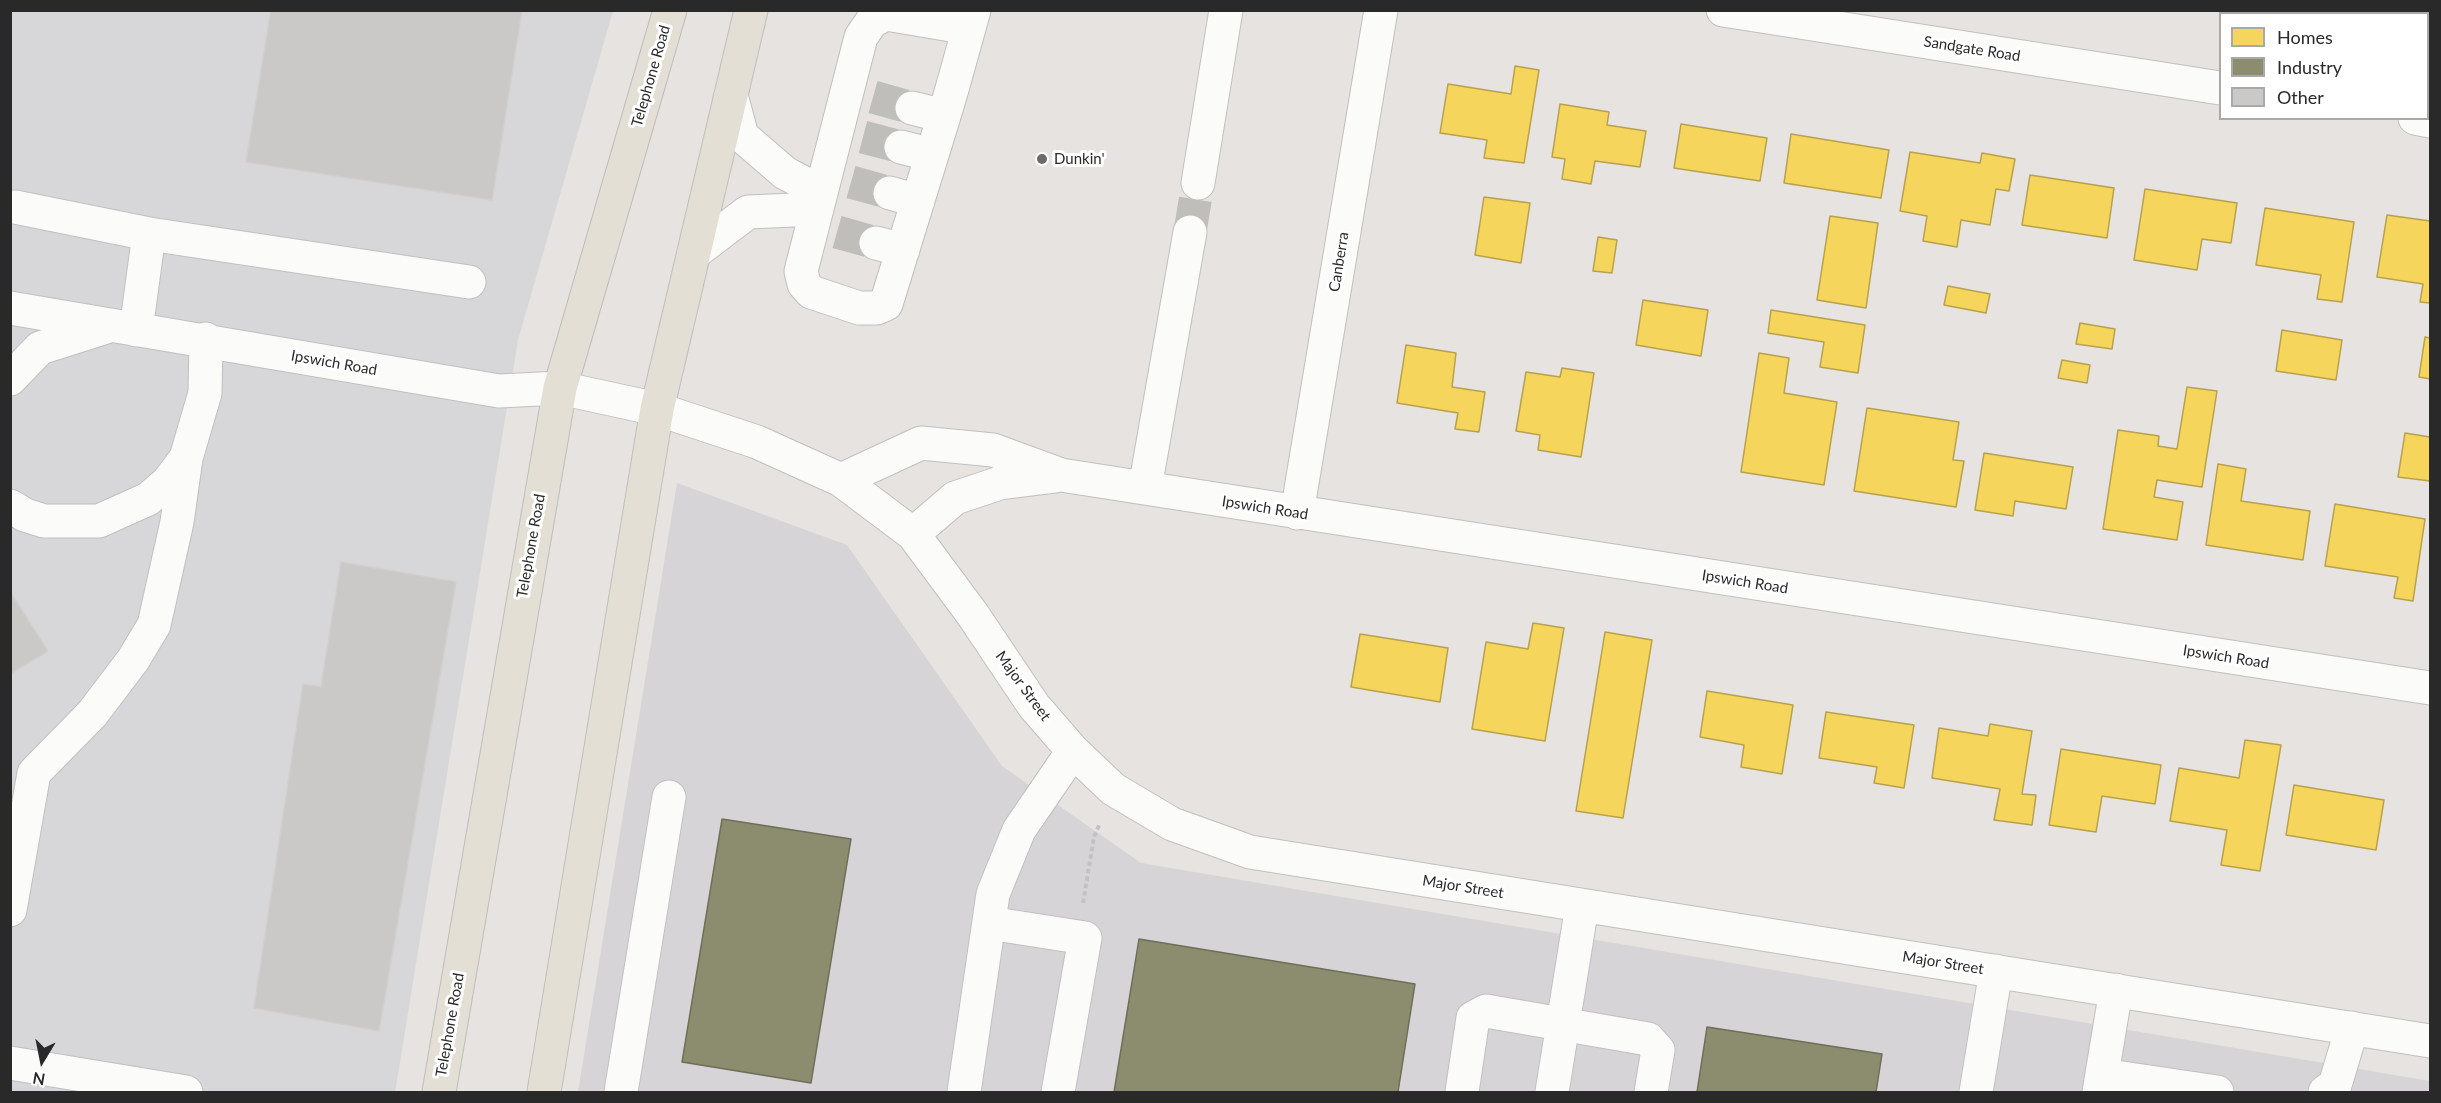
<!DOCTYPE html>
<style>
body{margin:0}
#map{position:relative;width:2441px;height:1103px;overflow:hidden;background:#e6e3e0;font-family:Lato,sans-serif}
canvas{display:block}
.frame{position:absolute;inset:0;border:12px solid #292929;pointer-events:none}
.legend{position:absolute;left:2219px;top:12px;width:210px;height:108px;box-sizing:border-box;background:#fff;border:2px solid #a9a9a9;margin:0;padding:8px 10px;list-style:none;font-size:18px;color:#292929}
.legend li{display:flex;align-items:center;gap:12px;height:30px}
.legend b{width:30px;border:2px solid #a9a9a9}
.north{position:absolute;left:12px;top:1031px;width:60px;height:60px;-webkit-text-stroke:4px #fff;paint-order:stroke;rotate:190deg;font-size:16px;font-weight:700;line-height:24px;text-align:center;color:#292929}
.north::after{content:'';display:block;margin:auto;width:21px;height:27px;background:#292929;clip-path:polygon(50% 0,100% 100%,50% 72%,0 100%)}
</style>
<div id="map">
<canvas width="2441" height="1103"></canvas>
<div class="frame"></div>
<ul class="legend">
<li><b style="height:16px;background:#f6d55c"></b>Homes</li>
<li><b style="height:16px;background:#8c8c6e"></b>Industry</li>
<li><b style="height:16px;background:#cbc9c7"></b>Other</li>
</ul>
<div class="north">N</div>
</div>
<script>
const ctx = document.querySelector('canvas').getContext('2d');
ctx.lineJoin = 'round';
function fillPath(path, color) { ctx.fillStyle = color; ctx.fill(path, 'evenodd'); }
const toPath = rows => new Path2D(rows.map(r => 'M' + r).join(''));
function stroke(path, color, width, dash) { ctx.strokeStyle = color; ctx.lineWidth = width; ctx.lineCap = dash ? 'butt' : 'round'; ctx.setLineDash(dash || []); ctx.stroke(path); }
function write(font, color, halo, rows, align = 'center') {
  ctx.font = font + ' Lato,sans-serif'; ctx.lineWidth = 6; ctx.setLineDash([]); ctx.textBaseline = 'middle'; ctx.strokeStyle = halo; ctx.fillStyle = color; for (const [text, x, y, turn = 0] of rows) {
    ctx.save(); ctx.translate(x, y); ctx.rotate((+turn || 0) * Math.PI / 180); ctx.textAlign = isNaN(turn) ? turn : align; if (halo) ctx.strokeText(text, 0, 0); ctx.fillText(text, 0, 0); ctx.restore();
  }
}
const industrial = toPath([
 [677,483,847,545,1002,766,1141,863,2430,1081,2430,1092,578,1092]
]);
const airport = toPath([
 [10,11,613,11,518,340,395,1092,11,1092]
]);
const homes = toPath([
 [1515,66,1539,70,1524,163,1484,158,1487,140,1440,133,1448,84,1511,94,1515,66],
 [1560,104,1609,112,1607,125,1646,131,1640,167,1595,161,1591,184,1562,179,1565,159,1552,157,1560,104],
 [1681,124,1767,138,1760,181,1674,168,1681,124],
 [1791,134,1889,150,1881,198,1784,183,1791,134],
 [1910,152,1980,163,1982,153,2015,159,2009,191,1996,189,1990,225,1961,220,1957,247,1923,241,1927,216,1900,211,1910,152],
 [2030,175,2114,188,2107,238,2022,225,2030,175],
 [2145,189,2237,203,2231,243,2202,239,2197,270,2134,260,2145,189],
 [1484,197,1530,203,1521,263,1475,255,1484,197],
 [2265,208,2354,222,2342,302,2317,299,2321,275,2256,265,2265,208],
 [2387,215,2430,221,2430,303,2420,302,2423,284,2377,277,2387,215],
 [1830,216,1878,223,1866,308,1817,300,1830,216],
 [1598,237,1617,240,1612,273,1593,271,1598,237],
 [1948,286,1990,294,1986,313,1944,305,1948,286],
 [1643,300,1708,310,1701,356,1636,345,1643,300],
 [1771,310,1865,325,1858,373,1820,367,1824,342,1768,333,1771,310],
 [2080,323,2115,329,2112,349,2076,344,2080,323],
 [2282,330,2342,340,2336,380,2276,371,2282,330],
 [2425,337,2430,338,2430,379,2419,377,2425,337],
 [1406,345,1456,353,1452,387,1485,392,1479,432,1455,429,1458,413,1397,403,1406,345],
 [1759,353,1789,358,1784,393,1837,402,1824,485,1741,472,1759,353],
 [2062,360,2090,365,2087,383,2058,378,2062,360],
 [1562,368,1594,373,1581,457,1538,450,1540,435,1516,431,1526,372,1560,377,1562,368],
 [2187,387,2217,391,2202,487,2157,480,2154,497,2183,502,2177,540,2103,529,2118,430,2159,436,2158,446,2177,449,2187,387],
 [1867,408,1959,422,1953,460,1964,461,1956,507,1854,491,1867,408],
 [2405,433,2430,437,2430,481,2398,477,2405,433],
 [1984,453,2073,467,2066,509,2015,501,2013,516,1975,510,1984,453],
 [2218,464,2246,469,2241,501,2310,511,2303,560,2206,545,2218,464],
 [2335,504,2425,519,2413,601,2394,598,2398,577,2325,566,2335,504],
 [1533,623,1564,628,1545,741,1472,729,1486,642,1528,649,1533,623],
 [1605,632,1652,640,1623,818,1576,811,1605,632],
 [1360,634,1448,648,1440,702,1351,687,1360,634],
 [1707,691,1793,705,1782,774,1741,767,1744,745,1700,737,1707,691],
 [1826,712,1914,725,1904,788,1874,783,1877,767,1819,758,1826,712],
 [1990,724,2032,731,2022,794,2036,795,2032,825,1994,820,2000,789,1932,778,1939,728,1988,736,1990,724],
 [2245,740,2281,745,2260,871,2221,865,2227,830,2170,821,2179,768,2239,778,2245,740],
 [2061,749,2161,765,2155,804,2102,796,2096,832,2049,825,2061,749],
 [2294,785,2384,800,2376,850,2286,835,2294,785]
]);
const industry = toPath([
 [722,819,851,839,811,1083,682,1062,722,819],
 [1139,939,1415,984,1398,1092,1114,1092,1139,939],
 [1707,1027,1882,1054,1876,1092,1697,1092,1707,1027]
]);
const building = toPath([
 [271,10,522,10,492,200,246,162,271,10],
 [341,562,456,582,379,1031,254,1008,303,684,321,687,341,562],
 [10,592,48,651,10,674,10,592]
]);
const minorTunnel = toPath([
 [873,97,912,108],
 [863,137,901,147],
 [851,182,890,193],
 [837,232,876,243],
 [1190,232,1198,183]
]);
const path = toPath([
 [1083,903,1094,837,1100,823]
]);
const minor = toPath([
 [1723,10,2220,88],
 [969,28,886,14,872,21,861,37,801,271,804,284,811,292,859,308,877,308,886,304,944,116,952,89,969,28,974,10],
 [731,95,742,136,785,173,821,192],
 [912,108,944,116],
 [2415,118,2430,121],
 [901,147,932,155],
 [1198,183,1226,10],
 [890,193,918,201],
 [15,207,149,234],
 [876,243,903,250],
 [694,253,748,212,817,209],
 [10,308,499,391,560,388,657,409,757,442,841,480,913,534,973,615,1034,706,1073,751,1113,789,1172,824,1250,852,2430,1041],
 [136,330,149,234,469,282],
 [10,379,40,348,106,327],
 [841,480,921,443,993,450,1061,475,2430,688],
 [1145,488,1190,232],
 [10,506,25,515,44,521,99,521,148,499,168,482,186,458,205,393,206,339],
 [1297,513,1381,10],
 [913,534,955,498,1000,483,1056,476],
 [10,910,34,773,92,714,133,660,154,625,177,522,186,458],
 [989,923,1085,938,1058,1092],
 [10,1063,186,1092],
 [2102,1075,2217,1092],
 [621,1092,669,797],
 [964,1092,993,894,1019,830,1073,751],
 [1462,1092,1473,1018,1486,1011,1648,1039,1658,1050,1651,1092],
 [1552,1092,1582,906],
 [1976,1092,1996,971],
 [2099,1092,2116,990],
 [2325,1092,2335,1085,2352,1028]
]);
const major = toPath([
 [439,1092,560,388,670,10],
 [544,1092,657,409,751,10]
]);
const markers = [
 [1042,159,6,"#6b6a69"]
];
const streetNames = [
 ["Sandgate Road",1972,49,9],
 ["Telephone Road",651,76,-74],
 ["Canberra",1339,262,-81],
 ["Ipswich Road",334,363,10],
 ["Ipswich Road",1265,508,9],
 ["Telephone Road",531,546,-80],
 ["Ipswich Road",1745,582,9],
 ["Ipswich Road",2226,657,9],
 ["Major Street",1023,686,54],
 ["Major Street",1463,887,9],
 ["Major Street",1943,963,9],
 ["Telephone Road",450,1025,-80]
];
const poiNames = [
 ["Dunkin'",1054,159]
];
fillPath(industrial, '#d7d4d7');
fillPath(airport, '#d7d7da');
fillPath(homes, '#f6d55c');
stroke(homes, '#b8a14d', 1.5);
fillPath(industry, '#8c8c6e');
stroke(industry, '#6e6e59', 1.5);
fillPath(building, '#cbc9c7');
stroke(building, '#d1cfcc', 1.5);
stroke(minorTunnel, '#c0bebb', 33, [33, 16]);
stroke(minor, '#c1c0c0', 35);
stroke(major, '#bfbebd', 35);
stroke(path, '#c3c2c2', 4, [4.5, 3]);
stroke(minor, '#fbfbfa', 33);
stroke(major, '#e3dfd5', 33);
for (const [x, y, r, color] of markers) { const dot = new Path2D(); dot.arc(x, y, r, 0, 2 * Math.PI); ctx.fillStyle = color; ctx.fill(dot); stroke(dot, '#fff', 2); }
write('15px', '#292929', '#fff', streetNames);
write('15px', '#292929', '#fff', poiNames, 'left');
</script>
